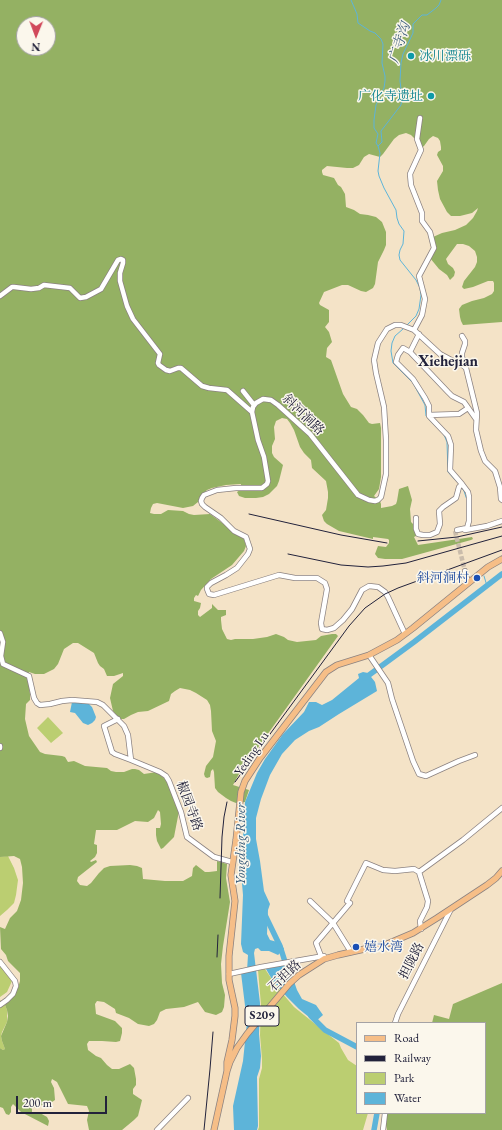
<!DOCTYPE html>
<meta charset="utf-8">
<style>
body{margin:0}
#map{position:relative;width:502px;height:1130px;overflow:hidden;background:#f4e3c7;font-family:"EB Garamond",serif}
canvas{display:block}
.legend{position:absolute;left:356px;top:1022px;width:130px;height:92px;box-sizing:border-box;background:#fbf7ec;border:1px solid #a4a2a5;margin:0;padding:5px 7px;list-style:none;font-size:12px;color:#22223b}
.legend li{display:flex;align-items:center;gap:8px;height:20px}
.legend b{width:20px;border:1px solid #a4a2a5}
.north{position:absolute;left:16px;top:16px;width:40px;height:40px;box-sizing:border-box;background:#fbf7ec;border:1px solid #a4a2a5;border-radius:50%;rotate:181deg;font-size:11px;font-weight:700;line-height:16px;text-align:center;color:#22223b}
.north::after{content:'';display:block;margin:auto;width:14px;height:18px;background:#d1495b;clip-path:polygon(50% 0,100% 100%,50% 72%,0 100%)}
.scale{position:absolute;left:16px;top:1096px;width:91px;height:18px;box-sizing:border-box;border:2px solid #22223b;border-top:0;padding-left:5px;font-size:12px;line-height:14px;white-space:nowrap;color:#22223b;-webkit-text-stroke:3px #fbf7ec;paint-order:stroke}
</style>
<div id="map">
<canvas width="502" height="1130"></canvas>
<ul class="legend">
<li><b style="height:5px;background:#f6be87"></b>Road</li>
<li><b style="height:5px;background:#22223b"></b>Railway</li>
<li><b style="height:11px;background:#bbce71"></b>Park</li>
<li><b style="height:11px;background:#5db4d9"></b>Water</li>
</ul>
<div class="north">N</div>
<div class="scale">200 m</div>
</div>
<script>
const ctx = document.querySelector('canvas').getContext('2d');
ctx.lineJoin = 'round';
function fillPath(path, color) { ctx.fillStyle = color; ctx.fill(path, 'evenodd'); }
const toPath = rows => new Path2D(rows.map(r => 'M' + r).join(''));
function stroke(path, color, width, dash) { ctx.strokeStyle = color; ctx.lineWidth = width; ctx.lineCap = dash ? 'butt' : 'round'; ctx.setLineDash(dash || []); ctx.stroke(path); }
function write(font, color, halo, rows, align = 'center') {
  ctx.font = font + ' "EB Garamond","Noto Serif SC",serif'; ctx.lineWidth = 3; ctx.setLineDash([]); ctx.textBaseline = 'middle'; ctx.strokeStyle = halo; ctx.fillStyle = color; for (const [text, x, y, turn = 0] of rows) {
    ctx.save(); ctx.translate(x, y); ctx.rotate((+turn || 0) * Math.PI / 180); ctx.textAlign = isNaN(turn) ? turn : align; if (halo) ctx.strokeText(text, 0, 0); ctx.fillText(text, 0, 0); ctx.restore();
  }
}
const green = toPath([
 [48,717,63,733,51,743,37,728],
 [8,856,14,868,18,880,16,895,14,903,7,910,0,916,0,857],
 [0,964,12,981,7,992,0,997],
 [265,969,277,987,294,1007,339,1043,341,1048,348,1060,357,1066,357,1113,368,1113,363,1130,258,1130,259,1127,259,1079,262,1068,262,1059,260,1035,261,1005,258,970],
 [0,1000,5,1005,7,1010,7,1022,2,1032,1,1036,2,1041,5,1049,3,1050,0,1048]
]);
const forest = toPath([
 [0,0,502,0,502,322,463,325,461,321,460,317,459,309,462,305,472,301,484,298,492,294,494,291,494,283,493,281,488,281,473,287,464,289,462,287,464,281,475,267,477,262,477,257,475,251,469,246,463,244,457,244,446,259,448,264,453,268,455,272,454,276,450,280,447,275,439,269,430,258,435,249,433,237,442,233,455,230,466,225,473,218,477,211,478,208,472,213,460,216,451,216,447,212,440,199,438,190,437,181,443,171,443,166,437,155,438,152,441,150,441,147,440,141,438,138,433,136,429,139,424,146,420,149,418,148,415,139,411,135,406,133,399,135,394,139,383,154,380,157,369,154,364,157,359,165,353,168,347,168,327,166,322,170,322,172,323,175,334,178,338,185,341,187,345,194,346,207,354,210,360,214,368,215,376,217,382,222,386,232,386,245,384,250,378,262,375,284,373,288,366,292,361,291,348,285,342,285,324,292,319,303,320,305,329,310,329,322,325,327,329,332,332,342,327,348,326,357,331,360,343,394,351,407,357,409,363,415,369,423,372,424,380,423,381,428,381,477,379,489,374,496,380,501,381,504,381,508,392,506,396,504,397,501,399,489,408,486,412,500,410,509,411,522,413,524,415,532,418,535,414,537,418,545,472,537,473,539,471,540,402,559,385,559,378,558,375,554,378,546,386,547,389,543,389,540,388,539,373,537,373,539,339,531,327,524,324,521,322,515,326,510,328,498,328,492,326,481,312,468,311,460,304,453,300,447,294,430,290,423,287,419,282,418,276,421,274,427,275,439,272,446,272,453,274,457,283,465,279,481,277,486,269,494,263,497,256,498,245,498,239,496,237,492,240,490,241,484,226,485,212,488,207,490,201,496,198,502,193,506,183,508,157,503,153,504,151,508,150,513,154,514,161,514,168,510,183,511,189,514,194,515,210,514,244,539,246,546,244,551,232,565,211,579,201,590,198,596,196,595,194,598,194,601,201,603,200,608,198,611,198,615,200,617,212,608,212,604,218,610,226,610,226,615,221,617,221,620,222,629,227,639,231,640,235,639,253,639,267,637,276,634,284,637,288,640,297,642,316,640,321,636,332,634,336,634,338,636,239,774,233,785,249,790,245,802,236,803,231,801,226,798,218,792,215,788,214,772,213,769,211,771,210,777,207,778,205,777,204,774,206,766,213,757,216,741,212,731,211,711,210,705,207,700,196,693,190,690,180,688,175,691,171,694,169,701,148,711,138,712,131,715,124,719,120,719,117,716,113,711,110,698,113,684,123,676,123,673,114,676,107,676,104,669,100,666,98,663,94,653,78,643,73,643,64,649,58,664,54,669,44,674,35,674,29,672,28,678,30,694,30,700,26,704,25,719,29,736,40,752,45,754,62,756,65,757,68,762,74,761,85,766,107,768,111,771,116,772,124,772,132,769,135,769,139,770,144,774,157,772,167,781,179,811,174,837,163,848,161,849,157,841,156,835,156,828,160,828,161,824,160,812,158,810,154,818,148,822,135,821,117,830,96,830,94,844,97,845,97,853,95,857,90,861,91,862,96,860,97,862,78,877,77,881,80,885,87,886,91,883,99,873,104,868,110,866,130,865,137,866,142,868,143,879,165,881,183,881,192,876,193,868,196,865,205,872,209,872,217,871,217,861,227,864,226,878,230,902,223,946,221,964,222,983,225,995,224,1007,222,1012,216,1015,205,1012,198,1002,184,1007,166,1009,160,1012,157,1020,154,1024,149,1026,138,1024,129,1018,116,1013,115,1009,104,1002,97,1001,95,1004,96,1014,115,1021,122,1028,122,1033,120,1041,116,1042,102,1041,89,1041,87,1044,88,1050,96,1056,101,1058,107,1065,112,1069,119,1069,130,1064,134,1068,136,1079,136,1085,133,1089,133,1094,142,1100,138,1116,134,1120,122,1130,89,1130,87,1120,89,1111,87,1106,68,1104,57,1082,52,1079,51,1082,54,1088,55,1100,52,1102,32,1108,32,1112,40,1113,47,1117,49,1121,48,1126,21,1112,13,1104,11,1107,11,1112,9,1115,6,1114,3,1108,0,1107,0,1048,3,1050,5,1049,2,1041,1,1036,7,1022,8,1016,7,1010,5,1005,18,988,20,981,20,973,8,961,6,955,1,949,0,927,5,929,10,918,17,911,21,900,23,883,22,867,20,859,14,856,0,857],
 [24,24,48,24,48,48,24,48],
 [502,983,502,1130,387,1130,386,1125,387,1113,485,1113,485,1023,432,1023,434,1015,449,1019,453,1004]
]);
const water = toPath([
 [363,672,368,673,375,682,377,691,339,714,319,727,309,731,295,740,282,754,270,775,261,799,256,818,256,839,260,861,264,891,270,904,268,910,267,934,270,940,281,943,284,949,278,955,269,951,261,951,258,948,255,949,254,953,260,1003,259,1034,261,1056,260,1068,257,1077,258,1126,257,1130,234,1130,233,1106,243,1061,247,1022,241,973,247,971,248,955,243,952,241,944,243,895,241,872,244,863,243,830,245,802,257,773,265,759,283,734,304,712,309,702,316,702,322,705,332,700,359,678,358,674],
 [72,702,89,704,92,707,96,717,95,720,92,723,88,725,83,723,75,713,70,712],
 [288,964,297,990,302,999,316,1005,323,1015,315,1022,299,1009,287,997,273,981,266,969]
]);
const stream = toPath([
 [351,0,357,14,358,23,370,31,375,33,381,39,383,44,382,63,385,76,385,81,384,88,376,105,374,120,374,128,378,134,376,143,378,146],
 [407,325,416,316,419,309,421,295,420,288,416,280,400,260,399,255,400,250,403,244,404,231,399,224,397,218,396,210,384,188,379,176,378,171,380,153,378,146,382,142,381,131,401,105,402,97,400,81,401,63,403,54,413,33,413,24,422,15,427,15,436,8,439,5,441,0],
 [403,329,395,336,392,343,391,351,393,363,413,383,425,405,426,416,444,435,447,442,448,472,459,484],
 [461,487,464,491,467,500],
 [484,576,487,586]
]);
const river = toPath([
 [365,678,414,642,502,574],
 [264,913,280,946,287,968],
 [311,1016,325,1030,357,1047],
 [374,1130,377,1113]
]);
const minorTunnel = toPath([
 [455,531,465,571]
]);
const minor = toPath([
 [0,296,12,287,14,287,31,289,39,288,44,285,70,288,80,298,86,297,101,289,118,260,121,259,123,260,123,263,120,273,120,281,127,306,133,319,160,354,158,363,159,365,166,370,170,371,178,368,181,368,202,386,209,388,227,390,252,412],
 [414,330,440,354,453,361,461,364,466,368,477,413,476,430,481,451,485,461,495,471,500,487,501,499,502,500],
 [462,336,465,341,465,344,462,353,462,357,466,367],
 [410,352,419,334],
 [243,391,254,405],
 [429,415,459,414,468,408],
 [416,518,416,529,418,534,423,535,430,535,437,532,440,524,439,511,443,507,456,498,459,487,462,484,450,470,451,445,448,436,429,416,429,406,425,398,413,379,396,362,398,355,403,348,410,352,448,392,452,396,464,402,476,419],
 [457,530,467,528,469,521,469,497,468,492,462,484],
 [465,530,487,526,502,521],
 [465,571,468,583],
 [0,633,3,642,1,656,3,664,29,676,34,698,37,703,40,705,50,704,62,701,72,700,97,702,103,705,124,726,128,735,131,760,160,772,166,776,169,781,181,812,187,837,214,857,232,862],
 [405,634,388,597,385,592,378,587,369,586,362,590,352,609,343,620,334,628,327,630,322,629,321,623,327,589,325,583,317,578,295,578,279,575,214,595,209,594,207,589,207,587,211,583,226,575,237,568,248,554,250,549,246,537,234,531,221,518,205,507,202,504,201,501,202,498,204,495,217,490,236,488,262,488,267,484,268,481,264,457,258,440,252,412,253,407,256,403,263,399,271,400,278,405,310,434,358,495,369,500,375,501,378,500,381,497,386,474,386,440,384,407,376,373,374,360,378,343,387,329,395,325,401,325,414,330,422,315,425,299,419,276,434,248,430,232,422,221,422,213,411,185,410,174,421,150,417,139,420,118],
 [369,655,388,683,392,699,413,761,419,774,426,776,459,761,475,755],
 [118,719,104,726,112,752,115,754,131,760],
 [0,746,0,748],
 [419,872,463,840,502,808],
 [310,901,333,923,351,952],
 [321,956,316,943,350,903,347,901,366,863,383,870,395,871,414,869,419,872,428,901,427,907,420,921,421,929],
 [0,962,15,981,16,986,13,994,7,1000,0,1005],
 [229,974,261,967,324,956],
 [395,1023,398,1014,451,909],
 [157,1130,188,1098],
 [383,1130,385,1113]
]);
const major = toPath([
 [227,1071,227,1062,232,1040,235,1016,235,1008,229,980,229,956,235,901,231,875,236,840,241,792,245,781,260,758,326,672,337,665,369,655,397,640,413,628,488,567,502,559],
 [214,1130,227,1071,230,1062,237,1048,247,1034,289,984,299,975,324,959,338,955,387,944,413,933,437,918,487,885,496,878,502,871]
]);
const rail = toPath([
 [249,514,341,535,387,543],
 [418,541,457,537,502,527],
 [288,554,341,565,368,567,383,566,406,563,502,536],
 [235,782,349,626,365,608,385,594,398,588,502,550],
 [220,898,222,837,224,817,227,802],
 [217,957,218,935],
 [204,1130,210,1069,213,1032]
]);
const markers = [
 [411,56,4,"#0f9aa8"],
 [431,96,4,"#0f9aa8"],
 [477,578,4,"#1a4fb4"],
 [356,947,4,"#1a4fb4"]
];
const shields = [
 [262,1016,34]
];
const shieldNames = [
 ["S209",262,1016]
];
const cultureNames = [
 ["冰川漂砾",419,56],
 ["广化寺遗址",423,96,"right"]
];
const streetNames = [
 ["斜河涧路",303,415,44],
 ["Yeding Lu",252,754,-56],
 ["椒园寺路",189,806,70],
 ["担陇路",412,961,-63],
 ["石担路",285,976,-43]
];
const transitNames = [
 ["斜河涧村",469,578],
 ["嬉水湾",364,947,"left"]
];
const waterNames = [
 ["广寺沟",400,43,-73],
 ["Yongding River",241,844,-90]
];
const quarterNames = [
 ["Xiehejian",448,362]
];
fillPath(green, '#bbce71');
fillPath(forest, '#94b163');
fillPath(water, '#5db4d9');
stroke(stream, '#5db4d9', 1);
stroke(river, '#5db4d9', 5.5);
stroke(minorTunnel, '#cabcab', 4.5, [4.5, 2]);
stroke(minor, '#8b8281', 6);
stroke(major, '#8b8281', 7);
stroke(minor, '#fff', 4.5);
stroke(major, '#f6be87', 5.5);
stroke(rail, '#22223b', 1);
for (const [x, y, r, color] of markers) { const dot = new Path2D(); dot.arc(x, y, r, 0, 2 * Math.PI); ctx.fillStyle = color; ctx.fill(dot); stroke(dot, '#fbf7ec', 1.5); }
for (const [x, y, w] of shields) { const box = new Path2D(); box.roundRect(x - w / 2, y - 10, w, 20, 3); ctx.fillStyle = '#fbf7ec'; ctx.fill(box); stroke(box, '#22223b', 1); }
write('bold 12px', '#22223b', null, shieldNames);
write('13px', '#0d838f', '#fbf7ec', cultureNames, 'left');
write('13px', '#22223b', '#fbf7ec', streetNames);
write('13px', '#164399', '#fbf7ec', transitNames, 'right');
write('italic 14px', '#3a5c7a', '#fbf7ec', waterNames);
write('bold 15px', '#22223b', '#fbf7ec', quarterNames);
</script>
